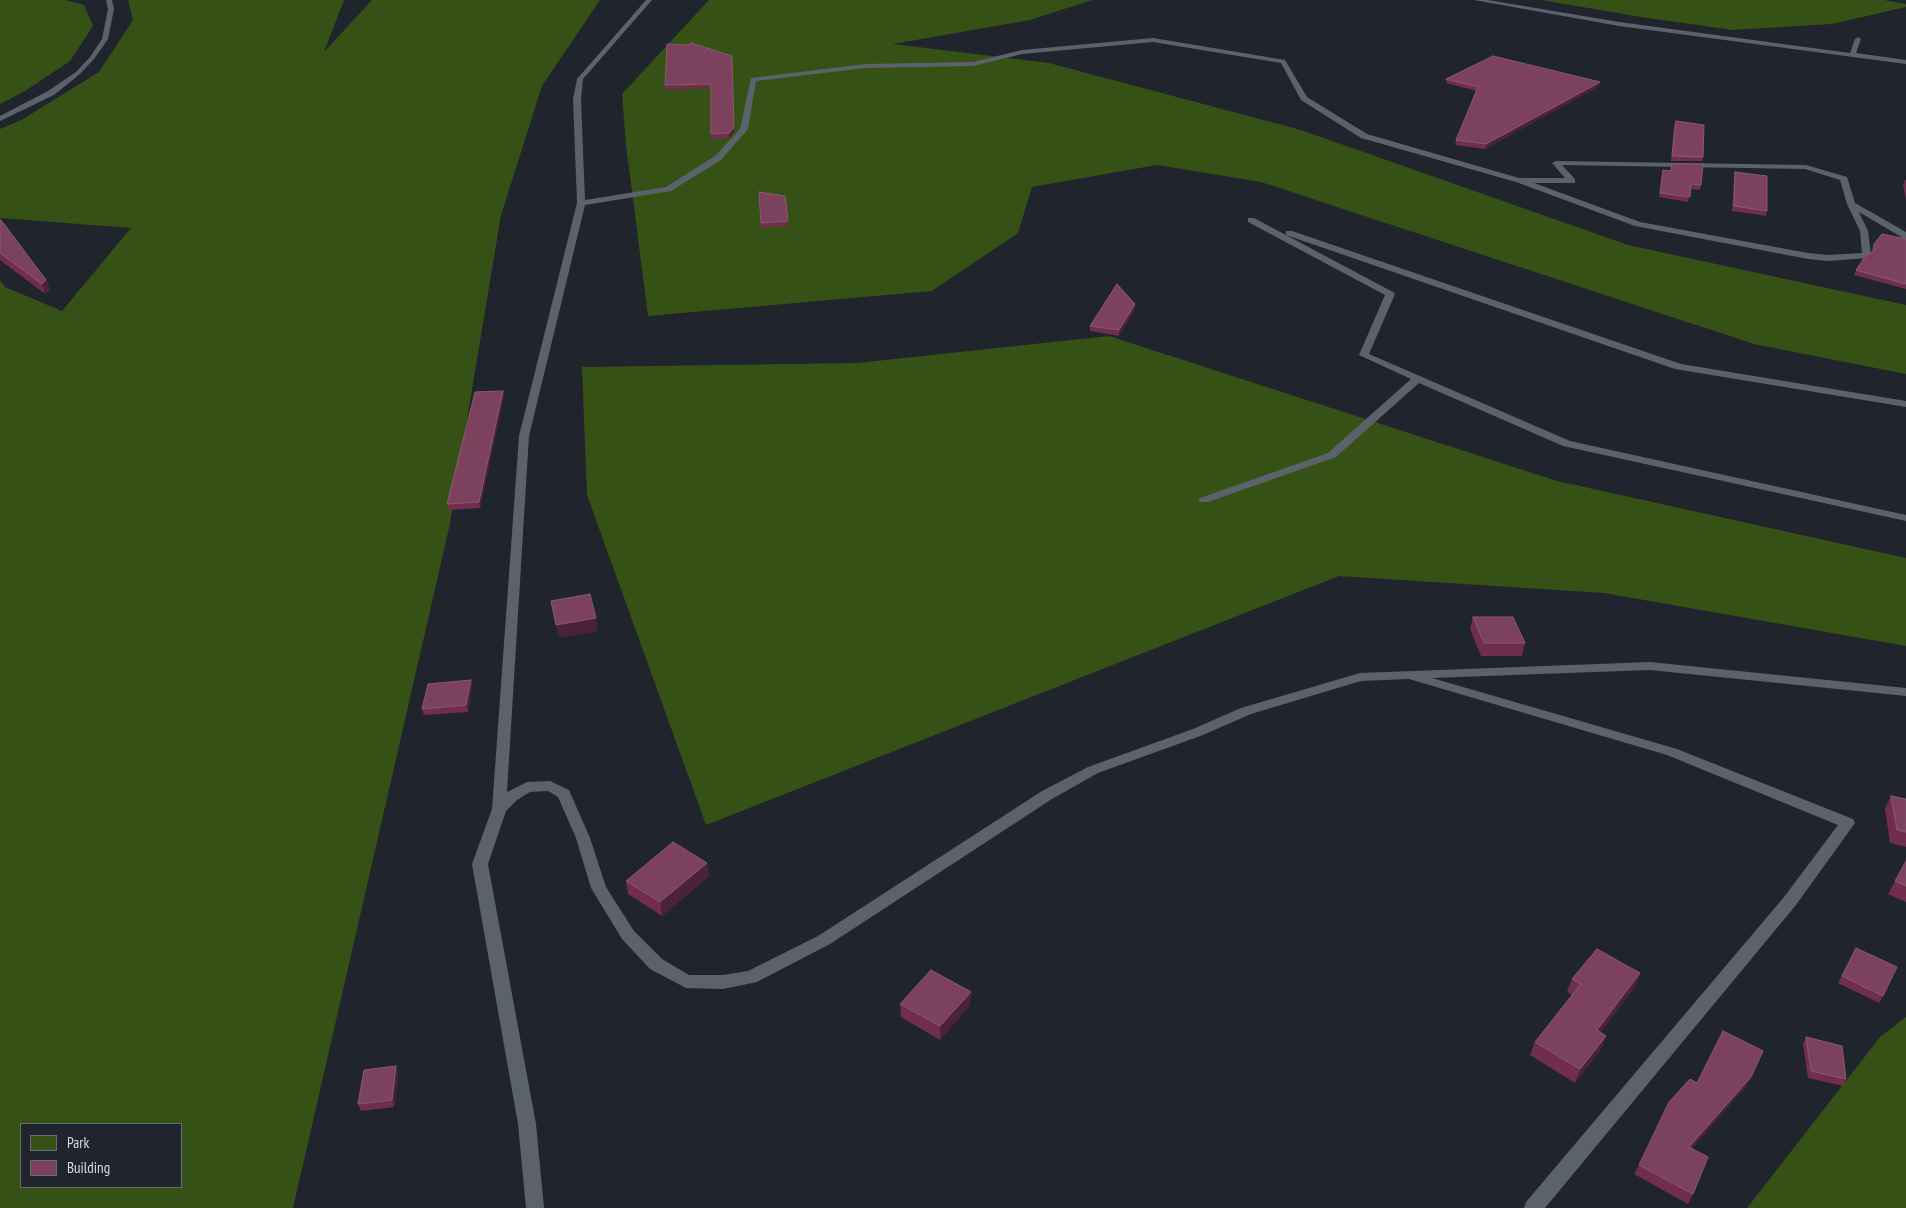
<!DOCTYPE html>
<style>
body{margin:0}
#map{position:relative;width:1906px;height:1208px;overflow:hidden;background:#1f242d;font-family:"PT Sans Narrow",sans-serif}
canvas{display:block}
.legend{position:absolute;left:20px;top:1123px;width:162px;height:65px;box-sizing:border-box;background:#1f242d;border:1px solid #696e75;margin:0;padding:6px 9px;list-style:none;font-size:15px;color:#d8dce1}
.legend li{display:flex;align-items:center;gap:10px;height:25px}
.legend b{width:25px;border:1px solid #696e75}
</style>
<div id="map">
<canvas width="1906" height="1208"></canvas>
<ul class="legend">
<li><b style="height:14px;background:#355116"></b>Park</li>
<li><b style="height:14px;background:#7c415c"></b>Building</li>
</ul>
</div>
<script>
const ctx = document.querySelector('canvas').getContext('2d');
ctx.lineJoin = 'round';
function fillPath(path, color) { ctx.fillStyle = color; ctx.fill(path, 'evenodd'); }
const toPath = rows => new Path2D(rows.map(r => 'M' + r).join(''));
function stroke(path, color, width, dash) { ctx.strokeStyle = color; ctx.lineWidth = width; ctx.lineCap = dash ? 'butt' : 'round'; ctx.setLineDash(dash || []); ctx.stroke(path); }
const green = toPath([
 [0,0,65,0,84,5,93,26,70,61,25,91,0,104],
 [128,0,344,0,324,52,372,0,600,0,542,86,501,215,449,528,293,1208,0,1208,0,280,5,287,62,311,131,228,0,218,0,129,23,119,99,72,133,20],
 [21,1124,181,1124,181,1187,21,1187],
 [709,0,1092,0,1030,20,893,44,1049,63,1301,130,1628,245,1906,305,1906,374,1754,344,1261,182,1157,165,1032,187,1018,233,932,291,648,316,626,145,622,94],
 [1541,0,1884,0,1906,4,1906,7,1832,24,1733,30,1641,17],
 [1109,336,1557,481,1906,558,1906,646,1604,593,1339,576,706,825,587,495,582,367,857,363],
 [1906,1017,1906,1208,1747,1208,1880,1037]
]);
const service = toPath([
 [106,0,112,0,114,9,108,39,94,59,80,74,54,95,0,121,0,116,48,91,76,72,90,57,102,39,108,9,106,0],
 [646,0,652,0,583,79,581,99,585,200,666,187,715,156,740,129,751,78,865,64,973,62,1022,50,1153,38,1285,60,1307,97,1367,134,1519,178,1565,178,1552,163,1556,161,1806,165,1847,177,1855,203,1906,232,1906,239,1903,238,1859,212,1868,231,1871,255,1867,258,1828,261,1808,259,1635,226,1516,182,1361,138,1301,100,1281,63,1153,42,1022,54,973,66,865,68,756,81,748,129,721,160,671,191,585,205,529,436,507,792,527,782,550,781,569,790,590,838,606,887,634,931,662,959,689,975,723,975,748,971,818,936,1042,791,1088,767,1193,729,1241,708,1360,673,1650,662,1906,688,1906,696,1650,670,1432,678,1677,749,1853,819,1855,823,1796,905,1545,1208,1524,1208,1526,1202,1784,897,1838,825,1667,755,1409,679,1361,681,1251,714,1203,735,1098,773,1052,799,830,944,757,982,723,989,686,988,650,969,622,939,591,888,576,838,558,797,548,791,530,792,517,800,506,811,488,864,536,1124,544,1208,526,1208,518,1124,472,864,492,809,519,436,577,203,573,99,577,79,646,0],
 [1562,165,1805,169,1840,180,1847,204,1860,231,1862,253,1828,255,1808,253,1640,222,1534,183,1575,183,1575,179,1562,165],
 [1474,0,1488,0,1619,22,1850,53,1855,39,1858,37,1861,39,1856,53,1906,60,1906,64,1619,26,1474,0],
 [1248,218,1254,218,1393,292,1395,294,1369,354,1570,441,1906,515,1906,521,1563,446,1419,383,1336,457,1208,502,1200,502,1198,500,1200,498,1328,453,1411,379,1359,355,1385,295,1248,222,1248,218],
 [1286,231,1292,231,1681,364,1906,401,1906,407,1675,369,1286,235,1286,231]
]);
const wall = toPath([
 [691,43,734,132,729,138,711,139,711,88,665,90,665,85],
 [1446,79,1599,86,1485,149,1455,145,1456,140,1477,91,1446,83],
 [1676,121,1703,157,1702,161,1671,161,1674,126],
 [1672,164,1701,185,1700,190,1690,189,1688,202,1659,197,1663,170,1670,171],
 [1735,172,1767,211,1766,216,1732,211,1734,176],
 [1905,180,1906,180,1906,201,1903,185],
 [785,196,788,226,761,228,761,223],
 [0,220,46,280,50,289,45,294,0,260],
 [1906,239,1906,289,1854,275,1856,270,1872,252,1872,249,1874,244],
 [1135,304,1135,309,1119,336,1090,331,1090,326],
 [503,391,504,396,480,508,449,510,447,504],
 [1473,617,1525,643,1522,656,1481,656,1470,629],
 [471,680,472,687,468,712,424,715,422,709],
 [1891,796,1906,799,1906,847,1890,843,1885,809],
 [1906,861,1906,902,1888,894],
 [707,863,709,876,662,916,628,894,626,881],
 [1856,948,1883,996,1879,1003,1838,983],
 [1640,973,1635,987,1600,1032,1606,1036,1601,1049,1575,1083,1530,1055,1535,1042,1572,995,1567,992,1572,979],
 [900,1004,970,1005,940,1040,901,1017],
 [1806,1037,1846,1079,1843,1086,1808,1078,1803,1044],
 [398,1073,394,1107,361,1111,358,1104],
 [1697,1083,1746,1086,1692,1148,1693,1194,1688,1204,1634,1174,1639,1165]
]);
const shadedWall = toPath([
 [732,56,734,132,729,138,729,133],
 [1600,82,1599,86,1485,149,1486,144],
 [46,280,50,289,45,294,42,284],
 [1135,304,1135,309,1119,336,1119,330],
 [503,391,504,396,480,508,479,502],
 [596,618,598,631,559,638,556,625],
 [471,680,472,687,468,712,466,705],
 [707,863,709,876,662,916,660,902],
 [1640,973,1635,987,1592,1044,1597,1030],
 [971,992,970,1005,940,1040,940,1026],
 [1606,1036,1601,1049,1575,1083,1580,1069],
 [396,1066,398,1073,394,1107,392,1100],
 [1751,1077,1746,1086,1685,1157,1689,1147]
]);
const building = toPath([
 [691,43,732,56,734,128,729,133,711,134,711,84,665,85,667,44,689,45,691,43],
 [1493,56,1600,82,1486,144,1456,140,1478,87,1446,79,1493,56],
 [1676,121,1704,125,1703,157,1672,156,1676,121],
 [1672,164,1703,164,1701,185,1691,184,1690,197,1660,193,1663,170,1671,171,1672,164],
 [1735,172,1767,176,1767,211,1734,206,1735,172],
 [759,192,785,196,788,221,761,223,759,192],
 [0,220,1,220,46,280,42,284,0,253,0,220],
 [1882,234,1906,239,1906,284,1856,270,1866,255,1874,251,1874,244,1882,234],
 [1117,284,1135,304,1119,330,1090,326,1117,284],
 [503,391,479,502,447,504,475,392,503,391],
 [590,594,596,618,556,625,551,601,590,594],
 [1473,617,1513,617,1525,643,1484,643,1473,617],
 [471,680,466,705,422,709,428,684,471,680],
 [1891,796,1906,799,1906,832,1897,830,1891,796],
 [673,842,707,863,660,902,626,881,673,842],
 [1906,861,1906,886,1895,881,1906,861],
 [1856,948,1897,967,1883,996,1842,976,1856,948],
 [1597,949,1640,973,1597,1030,1606,1036,1580,1069,1535,1042,1581,984,1572,979,1597,949],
 [931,970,971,992,940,1026,900,1004,931,970],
 [1723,1031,1763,1051,1751,1077,1689,1147,1708,1157,1693,1194,1639,1165,1669,1102,1690,1079,1697,1083,1723,1031],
 [1806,1037,1842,1046,1846,1079,1811,1071,1806,1037],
 [396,1066,392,1100,358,1104,364,1070,396,1066]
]);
fillPath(green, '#355116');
fillPath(service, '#5c626c');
fillPath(wall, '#712e4c');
fillPath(shadedWall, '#4b2239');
fillPath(building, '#7c415c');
stroke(building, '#8a5971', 1);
</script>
